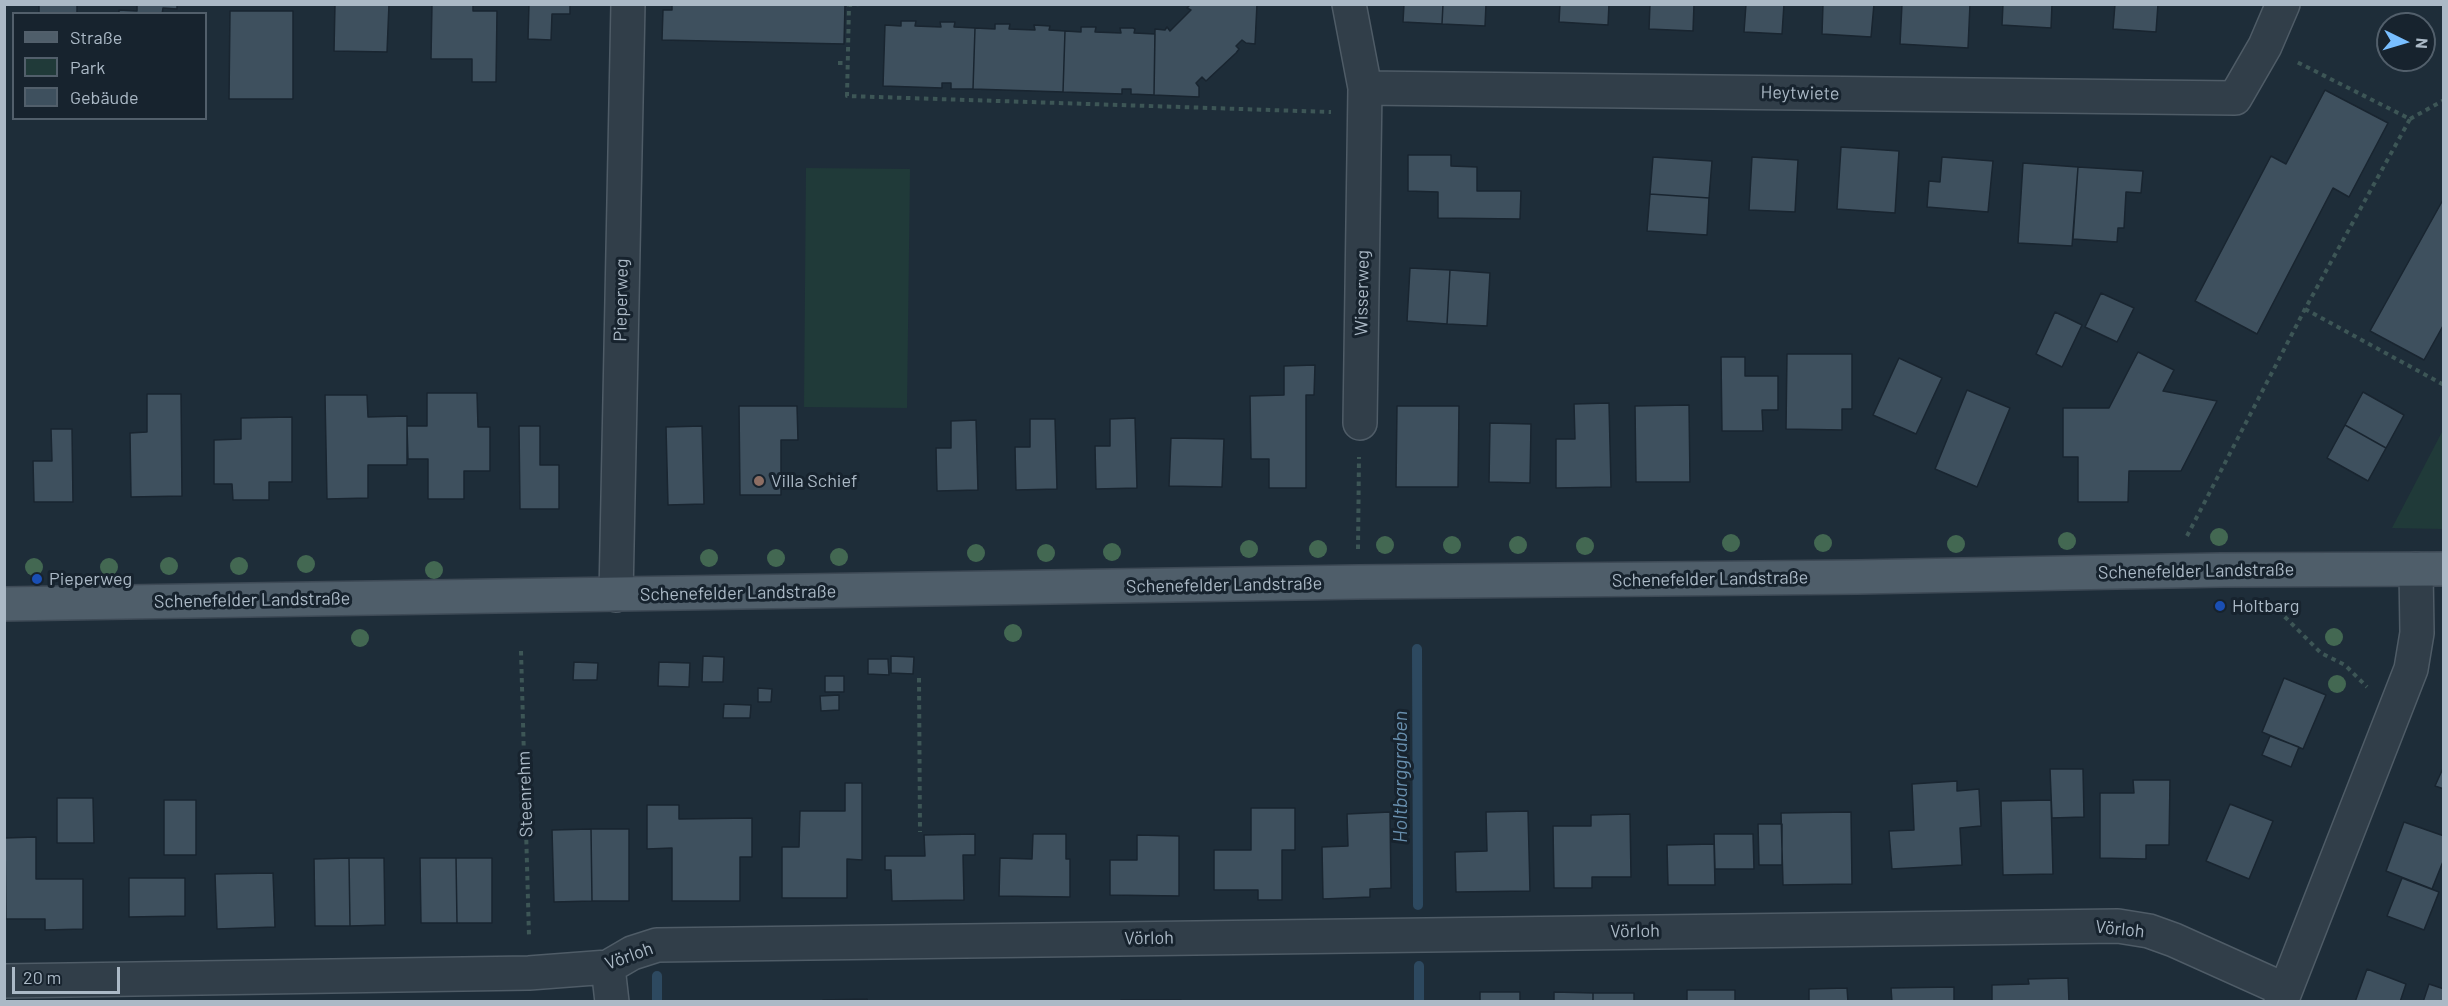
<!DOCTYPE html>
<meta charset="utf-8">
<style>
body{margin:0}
#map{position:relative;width:2448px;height:1006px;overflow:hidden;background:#1e2d39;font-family:Barlow,sans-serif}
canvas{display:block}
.frame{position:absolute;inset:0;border:6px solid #abb9c6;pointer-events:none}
.legend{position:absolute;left:12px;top:12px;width:195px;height:108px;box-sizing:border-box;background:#17232e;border:2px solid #525f6b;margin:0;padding:8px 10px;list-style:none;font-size:18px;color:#abb9c6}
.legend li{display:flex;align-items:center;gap:12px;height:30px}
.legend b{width:30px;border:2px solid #525f6b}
.north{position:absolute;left:2376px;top:12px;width:60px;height:60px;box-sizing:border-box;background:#17232e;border:2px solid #525f6b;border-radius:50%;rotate:95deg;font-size:16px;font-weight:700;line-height:24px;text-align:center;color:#abb9c6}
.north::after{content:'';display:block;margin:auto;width:21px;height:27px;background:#78beff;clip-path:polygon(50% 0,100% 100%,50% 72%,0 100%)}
.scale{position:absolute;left:12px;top:967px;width:108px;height:27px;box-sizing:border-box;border:3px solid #abb9c6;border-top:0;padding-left:8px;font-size:18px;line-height:21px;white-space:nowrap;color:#abb9c6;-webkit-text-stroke:4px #17232e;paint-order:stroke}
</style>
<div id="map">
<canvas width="2448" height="1006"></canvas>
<div class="frame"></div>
<ul class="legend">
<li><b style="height:8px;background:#4f5e6a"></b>Straße</li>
<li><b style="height:16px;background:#203a39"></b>Park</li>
<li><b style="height:16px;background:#3e505e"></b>Gebäude</li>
</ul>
<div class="north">N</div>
<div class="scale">20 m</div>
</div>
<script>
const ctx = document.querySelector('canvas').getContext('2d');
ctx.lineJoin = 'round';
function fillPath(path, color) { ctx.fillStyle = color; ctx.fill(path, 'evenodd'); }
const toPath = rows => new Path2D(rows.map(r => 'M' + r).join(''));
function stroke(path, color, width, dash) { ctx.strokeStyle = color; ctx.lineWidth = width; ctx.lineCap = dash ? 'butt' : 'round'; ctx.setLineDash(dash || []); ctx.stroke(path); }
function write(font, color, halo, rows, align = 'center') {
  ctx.font = font + ' Barlow,sans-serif'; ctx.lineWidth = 6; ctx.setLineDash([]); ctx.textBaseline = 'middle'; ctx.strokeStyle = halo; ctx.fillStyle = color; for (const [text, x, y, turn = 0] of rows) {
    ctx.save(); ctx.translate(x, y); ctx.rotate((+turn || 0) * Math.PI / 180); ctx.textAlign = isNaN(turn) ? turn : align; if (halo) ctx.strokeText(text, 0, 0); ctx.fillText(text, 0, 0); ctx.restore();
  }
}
const green = toPath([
 [806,168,910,169,907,408,804,407],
 [2443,430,2443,529,2392,528]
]);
const stream = toPath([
 [1417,649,1418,905],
 [657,976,657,1002],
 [1419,1002,1419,966]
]);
const building = toPath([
 [39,4,77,4,77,14,39,14,39,4],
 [137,4,177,4,177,9,163,8,162,14,119,14,119,10,137,11,137,4],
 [335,4,389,4,387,52,334,51,335,4],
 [432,4,473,4,473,11,497,11,496,82,472,82,472,59,431,59,432,4],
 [529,4,570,4,570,14,552,14,551,40,528,39,529,4],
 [672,4,845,4,844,44,662,40,663,10,672,10,672,4],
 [1257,4,1255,44,1246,43,1242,40,1236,46,1239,49,1236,53,1206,81,1202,77,1196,83,1199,87,1199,97,1154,95,1155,29,1165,30,1167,27,1170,31,1191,10,1187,8,1191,4,1257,4],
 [1404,4,1443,4,1442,24,1403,22,1404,4],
 [1443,4,1486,4,1485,26,1442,24,1443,4],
 [1560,4,1609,4,1608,25,1559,22,1560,4],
 [1650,4,1694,4,1693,31,1649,29,1650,4],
 [1746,4,1784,4,1782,34,1744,32,1746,4],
 [1823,4,1874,4,1871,37,1822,34,1823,4],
 [1902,4,1970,4,1968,48,1900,44,1902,4],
 [2003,4,2052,4,2051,28,2002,25,2003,4],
 [2115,4,2158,4,2156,32,2113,29,2115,4],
 [230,11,293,11,293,99,229,99,230,11],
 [901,21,916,21,915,26,941,27,940,22,955,22,954,27,975,28,973,89,951,89,951,83,942,83,942,88,883,86,885,25,901,26,901,21],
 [995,24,1010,24,1009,29,1035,30,1034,25,1050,26,1049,30,1065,31,1063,92,973,89,975,28,995,29,995,24],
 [1081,27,1096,27,1095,32,1121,33,1120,28,1133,28,1135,29,1134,33,1155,34,1154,95,1131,94,1131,89,1122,89,1122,94,1063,92,1065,31,1081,32,1081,27],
 [2325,90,2388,123,2349,197,2333,188,2257,334,2195,301,2271,156,2286,164,2325,90],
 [1841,147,1899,151,1895,213,1837,209,1841,147],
 [1408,155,1451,155,1451,166,1477,167,1477,191,1521,191,1520,219,1438,218,1438,192,1408,191,1408,155],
 [1653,157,1712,161,1709,198,1650,194,1653,157],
 [1752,157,1798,160,1795,212,1749,210,1752,157],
 [1942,157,1993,161,1988,212,1927,207,1929,181,1940,182,1942,157],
 [2023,163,2078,167,2072,246,2018,243,2023,163],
 [2078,167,2143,171,2141,193,2126,192,2124,228,2118,228,2117,242,2073,239,2078,167],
 [1650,194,1709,198,1707,235,1647,231,1650,194],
 [2444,198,2444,324,2424,360,2370,331,2444,198],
 [1410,268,1450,270,1447,324,1407,321,1410,268],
 [1450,270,1490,273,1487,326,1447,324,1450,270],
 [2101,293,2134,308,2117,342,2085,327,2101,293],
 [2055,312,2082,325,2062,367,2036,354,2055,312],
 [2138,352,2174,370,2163,391,2217,401,2181,471,2129,471,2128,502,2078,502,2078,457,2063,457,2063,408,2109,408,2138,352],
 [1787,354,1852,354,1852,409,1842,409,1842,430,1786,429,1787,354],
 [1721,357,1745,357,1745,376,1778,376,1778,410,1762,410,1763,431,1722,431,1721,357],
 [1899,358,1942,378,1916,434,1873,415,1899,358],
 [1315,365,1314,395,1306,395,1306,488,1269,488,1269,459,1251,459,1250,396,1284,395,1284,366,1315,365],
 [1967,390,2010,408,1977,487,1935,469,1967,390],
 [2363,392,2404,415,2386,448,2345,425,2363,392],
 [427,393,477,393,478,427,490,427,490,471,464,471,464,499,428,499,428,459,408,459,407,426,427,426,427,393],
 [147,394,181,394,182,496,131,497,130,433,147,432,147,394],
 [325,395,367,395,368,417,407,416,407,465,368,465,368,498,327,499,325,395],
 [1609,403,1611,487,1556,488,1556,439,1575,439,1574,404,1609,403],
 [1689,405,1690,482,1636,482,1635,406,1689,405],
 [739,406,797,406,798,440,781,440,781,495,740,495,739,406],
 [1397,406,1459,406,1458,487,1396,487,1397,406],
 [292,417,292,482,269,482,269,500,233,500,232,484,214,484,214,440,241,439,241,418,292,417],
 [1135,418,1137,488,1096,489,1095,446,1110,446,1110,419,1135,418],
 [1030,419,1055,419,1057,489,1016,490,1015,447,1030,447,1030,419],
 [976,420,978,490,937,491,936,448,951,448,951,421,976,420],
 [1490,423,1531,424,1530,483,1489,482,1490,423],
 [2345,425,2386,448,2368,481,2327,458,2345,425],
 [519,426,540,426,540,465,559,465,559,509,520,509,519,426],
 [702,426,704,504,668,505,666,427,702,426],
 [51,429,72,429,73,502,34,502,33,461,52,461,51,429],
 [1171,438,1224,439,1222,487,1169,486,1171,438],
 [703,656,724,657,723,682,702,682,703,656],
 [891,656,914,657,913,674,891,673,891,656],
 [868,659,888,659,889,675,868,674,868,659],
 [574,662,598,663,597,680,573,680,574,662],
 [659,662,690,663,689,687,658,686,659,662],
 [825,676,844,676,844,692,825,692,825,676],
 [2284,678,2326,695,2303,749,2262,732,2284,678],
 [758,688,772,689,771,702,758,702,758,688],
 [839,695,839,710,821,711,820,696,839,695],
 [724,704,751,705,750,718,723,718,724,704],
 [2270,736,2299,747,2291,767,2262,755,2270,736],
 [2444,766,2444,789,2435,786,2444,766],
 [2050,769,2083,769,2084,817,2052,818,2050,769],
 [2133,780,2170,780,2169,845,2146,845,2146,859,2100,858,2100,793,2134,793,2133,780],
 [1957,781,1957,791,1979,789,1981,826,1960,828,1962,865,1892,869,1889,831,1914,830,1912,784,1957,781],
 [845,783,862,783,862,860,847,859,847,898,782,898,782,847,799,847,800,811,845,811,845,783],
 [57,798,93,798,94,843,57,843,57,798],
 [164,800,196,800,196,855,164,855,164,800],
 [2051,800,2053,874,2003,875,2001,801,2051,800],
 [2230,804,2273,821,2249,879,2206,861,2230,804],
 [647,805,679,805,679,819,752,818,752,857,740,857,740,901,672,901,672,848,647,849,647,805],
 [1251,808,1295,808,1295,850,1282,850,1282,900,1258,900,1258,890,1214,890,1214,850,1251,850,1251,808],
 [1528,811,1530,891,1456,892,1455,852,1487,851,1486,812,1528,811],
 [1390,812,1391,888,1370,889,1370,897,1323,899,1322,847,1348,846,1347,814,1390,812],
 [1851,812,1852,884,1783,885,1781,813,1851,812],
 [1630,814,1631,877,1592,877,1592,888,1554,888,1553,826,1591,826,1591,815,1630,814],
 [2404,822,2444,836,2444,859,2432,889,2386,871,2404,822],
 [1758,824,1782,824,1782,865,1759,865,1758,824],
 [591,829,592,901,554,902,552,830,591,829],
 [591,829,629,829,629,901,592,901,591,829],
 [975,834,975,855,963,855,964,900,892,901,891,870,885,870,885,856,925,856,924,835,975,834],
 [1033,834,1066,834,1066,859,1070,859,1070,897,999,896,1000,858,1032,859,1033,834],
 [1714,834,1753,834,1754,869,1715,869,1714,834],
 [1137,835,1179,836,1179,896,1110,895,1110,860,1137,860,1137,835],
 [36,837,36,879,83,879,83,929,45,930,45,919,6,919,5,838,36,837],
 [1714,844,1715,885,1668,885,1667,845,1714,844],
 [349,858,384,858,385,925,350,926,349,858],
 [349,858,350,926,315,926,314,859,349,858],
 [420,858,456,858,457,923,421,923,420,858],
 [456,858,492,858,492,923,457,923,456,858],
 [273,873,275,927,217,929,215,874,273,873],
 [129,878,185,878,185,916,129,917,129,878],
 [2402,878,2439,892,2424,930,2387,916,2402,878],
 [2367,969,2406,984,2400,1002,2355,1002,2367,969],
 [2068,978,2069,1002,1992,1002,1992,985,2029,984,2028,979,2068,978],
 [2429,984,2444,989,2444,1002,2423,1002,2429,984],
 [1954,987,1954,1002,1892,1002,1891,988,1954,987],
 [1847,988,1848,1002,1809,1002,1809,989,1847,988],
 [1687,990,1735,990,1735,1002,1687,1002,1687,990],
 [1480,992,1520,992,1520,1002,1480,1002,1480,992],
 [1554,992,1593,993,1593,1002,1554,1002,1554,992],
 [1593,993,1634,993,1634,1002,1593,1002,1593,993],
 [867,999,868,1002,823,1002,823,1000,867,999],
 [1121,1000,1181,1000,1181,1002,1121,1002,1121,1000]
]);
const path = toPath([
 [861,4,849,5,847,96,1331,112],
 [838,63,847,63],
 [2410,119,2444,100],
 [2305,309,2444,385],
 [2187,536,2305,309,2410,119,2295,61],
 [1358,549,1359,457],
 [2272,604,2321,653,2345,665,2367,687],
 [521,651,529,936],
 [919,678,920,832]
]);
const minor = toPath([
 [1349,4,1365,88,1360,423],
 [1365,88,2235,98,2265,46,2283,4],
 [616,595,628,4],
 [608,967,612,1002],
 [4,981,529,973,608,967,632,953,657,945,2118,926,2149,931,2174,940,2285,990],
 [2281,1002,2411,669,2417,633,2416,569]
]);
const major = toPath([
 [4,604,1358,582,1858,577,2221,570,2444,569]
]);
const trees = [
 [2219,537],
 [2067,541],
 [1731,543],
 [1823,543],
 [1956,544],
 [1385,545],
 [1452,545],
 [1518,545],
 [1585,546],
 [1249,549],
 [1318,549],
 [1112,552],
 [976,553],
 [1046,553],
 [839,557],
 [709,558],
 [776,558],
 [306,564],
 [169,566],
 [239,566],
 [34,567],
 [109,567],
 [434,570],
 [1013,633],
 [2334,637],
 [360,638],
 [2337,684]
];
const markers = [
 [759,481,6,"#8d6e63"],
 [37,579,6,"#1a4fb4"],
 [2220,606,6,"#1a4fb4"]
];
const streetNames = [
 ["Heytwiete",1800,93,1],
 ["Wisserweg",1362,293,-89],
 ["Pieperweg",621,300,-89],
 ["Schenefelder Landstraße",2196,571,-1],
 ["Schenefelder Landstraße",1710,579,-1],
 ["Schenefelder Landstraße",1224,585,-1],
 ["Schenefelder Landstraße",738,593,-1],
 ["Schenefelder Landstraße",252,600,-1],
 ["Steenrehm",525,794,-92],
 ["Vörloh",2120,929,6],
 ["Vörloh",1635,931,-1],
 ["Vörloh",1149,938,-1],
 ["Vörloh",629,956,-20]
];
const poiNames = [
 ["Villa Schief",771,481],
 ["Pieperweg",49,579],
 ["Holtbarg",2232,606]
];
const waterNames = [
 ["Holtbarggraben",1400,777,-90]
];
fillPath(green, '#203a39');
stroke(stream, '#2d4960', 10);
fillPath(building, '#3e505e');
stroke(building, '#192530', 1.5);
stroke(minor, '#4f5c67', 36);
stroke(major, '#3e4a56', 36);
stroke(path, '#3d5656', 4, [4.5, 4.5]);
stroke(minor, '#313e49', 33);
stroke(major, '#4f5e6a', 33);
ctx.fillStyle = '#436852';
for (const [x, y] of trees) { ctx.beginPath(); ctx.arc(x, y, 9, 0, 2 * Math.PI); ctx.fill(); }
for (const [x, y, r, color] of markers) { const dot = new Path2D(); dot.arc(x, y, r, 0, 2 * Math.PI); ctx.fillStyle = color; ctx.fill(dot); stroke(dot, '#17232e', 2); }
write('18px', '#abb9c6', '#17232e', streetNames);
write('18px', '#abb9c6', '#17232e', poiNames, 'left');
write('italic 20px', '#688fae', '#17232e', waterNames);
</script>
